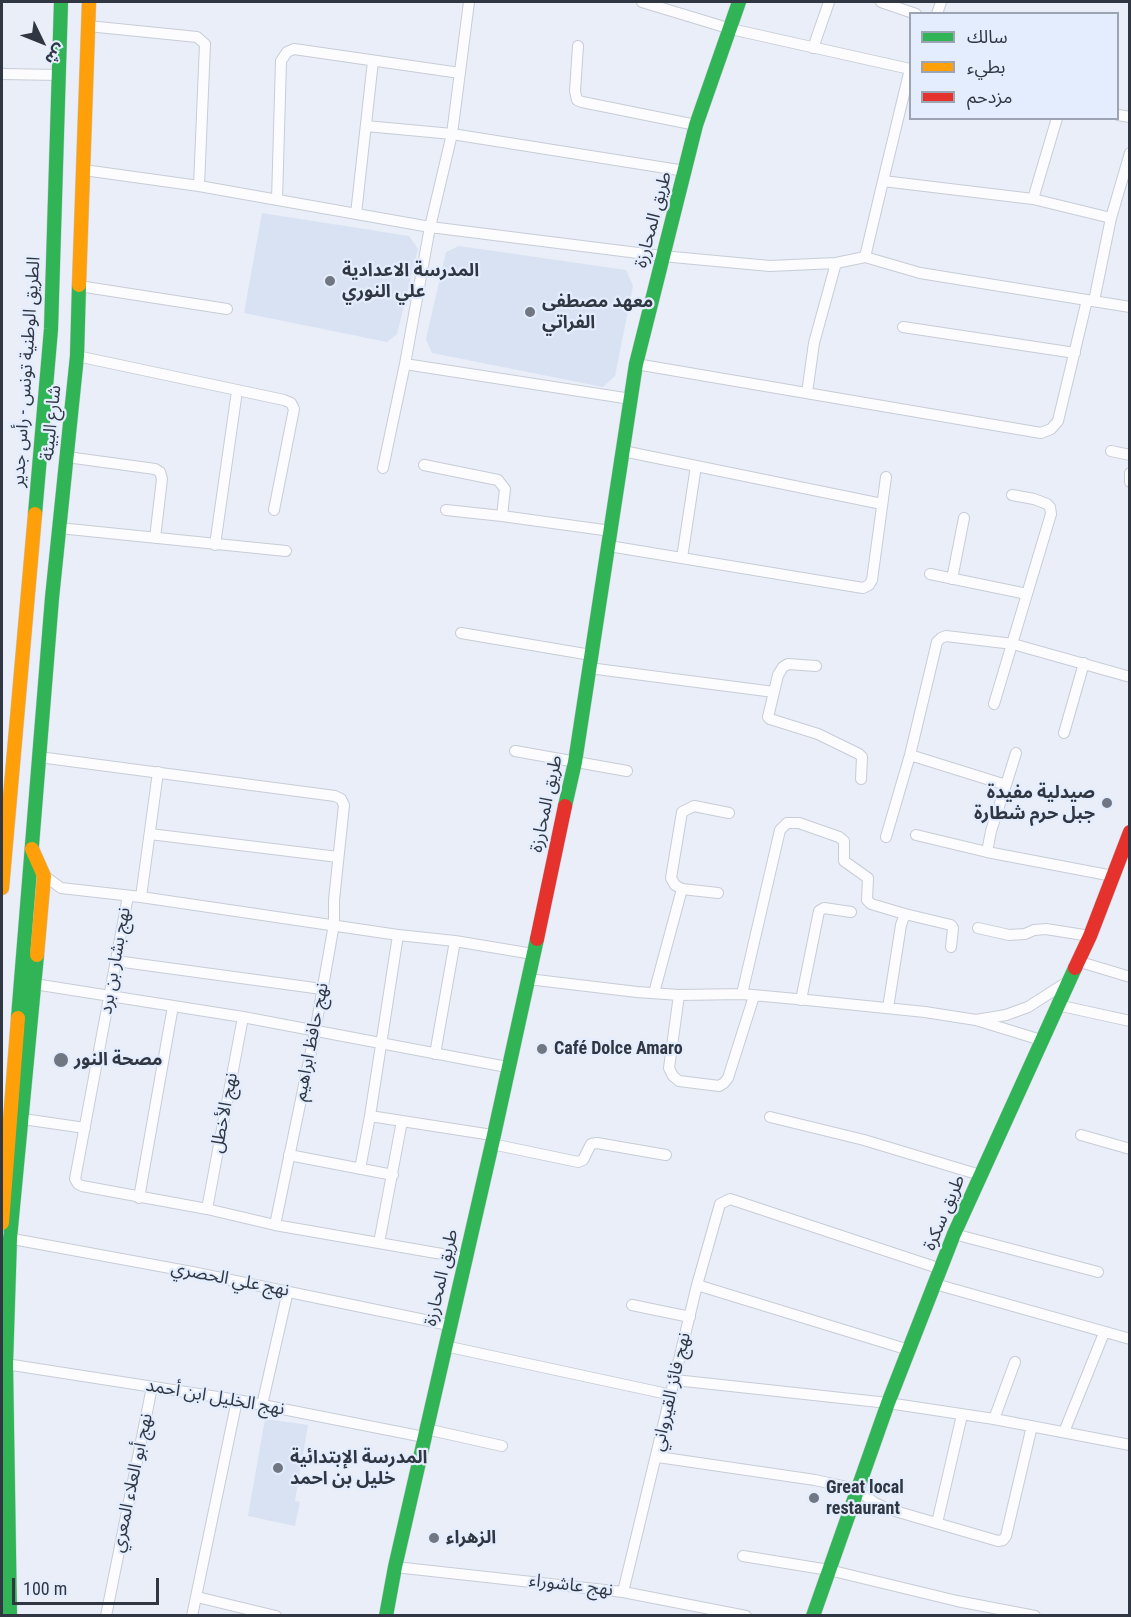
<!DOCTYPE html>
<meta charset="utf-8">
<style>
body{margin:0}
#map{position:relative;width:1131px;height:1617px;overflow:hidden;background:#e9eef8;font-family:"Roboto Condensed","Noto Sans Arabic",sans-serif}
canvas{display:block}
.frame{position:absolute;inset:0;border:3px solid #313742;pointer-events:none}
.legend{position:absolute;left:909px;top:12px;width:210px;height:108px;box-sizing:border-box;background:#e3edfe;border:2px solid #9ca4b3;margin:0;padding:8px 10px;list-style:none;font-size:18px;color:#313742}
.legend li{display:flex;align-items:center;gap:12px;height:30px}
.legend b{width:30px;border:2px solid #9ca4b3}
.north{position:absolute;left:12px;top:12px;width:60px;height:60px;-webkit-text-stroke:4px #e3edfe;paint-order:stroke;rotate:133deg;font-size:16px;font-weight:700;line-height:24px;text-align:center;color:#313742}
.north::after{content:'';display:block;margin:auto;width:21px;height:27px;background:#313742;clip-path:polygon(50% 0,100% 100%,50% 72%,0 100%)}
.scale{position:absolute;left:12px;top:1578px;width:147px;height:27px;box-sizing:border-box;border:3px solid #313742;border-top:0;padding-left:8px;font-size:18px;line-height:21px;white-space:nowrap;color:#313742;-webkit-text-stroke:4px #e3edfe;paint-order:stroke}
</style>
<div id="map">
<canvas width="1131" height="1617"></canvas>
<div class="frame"></div>
<ul class="legend">
<li><b style="height:8px;background:#30b455"></b>سالك</li>
<li><b style="height:8px;background:#ff9f0a"></b>بطيء</li>
<li><b style="height:8px;background:#e5322d"></b>مزدحم</li>
</ul>
<div class="north">ش</div>
<div class="scale">100 m</div>
</div>
<script>
const ctx = document.querySelector('canvas').getContext('2d');
ctx.lineJoin = 'round';
function fillPath(path, color) { ctx.fillStyle = color; ctx.fill(path, 'evenodd'); }
const toPath = rows => new Path2D(rows.map(r => 'M' + r).join(''));
function stroke(path, color, width, dash) { ctx.strokeStyle = color; ctx.lineWidth = width; ctx.lineCap = dash ? 'butt' : 'round'; ctx.setLineDash(dash || []); ctx.stroke(path); }
function write(font, color, halo, rows, align = 'center') {
  ctx.font = font + ' "Roboto Condensed","Noto Sans Arabic",sans-serif'; ctx.lineWidth = 4.5; ctx.setLineDash([]); ctx.textBaseline = 'middle'; ctx.strokeStyle = halo; ctx.fillStyle = color; for (const [text, x, y, turn = 0] of rows) {
    ctx.save(); ctx.translate(x, y); ctx.rotate((+turn || 0) * Math.PI / 180); ctx.textAlign = isNaN(turn) ? turn : align; if (halo) ctx.strokeText(text, 0, 0); ctx.fillText(text, 0, 0); ctx.restore();
  }
}
const built = toPath([
 [262,213,409,236,418,249,397,334,387,342,244,313],
 [459,246,626,270,633,286,615,376,603,387,432,353,426,339,446,252],
 [265,1419,308,1425,295,1501,300,1502,295,1526,248,1516]
]);
const street = toPath([
 [469,2,452,134,430,227,405,364,631,399],
 [642,2,731,29,910,69],
 [881,2,916,14],
 [937,14,941,2],
 [88,26,197,37,205,44,199,186],
 [578,46,575,91,577,100,582,102,696,125],
 [813,48,829,2],
 [2,74,59,75],
 [1118,115,1130,117],
 [366,126,452,134,685,171],
 [84,170,199,186,430,227,662,256,770,266,836,263,865,257],
 [883,181,910,69],
 [1033,199,1057,118],
 [277,200,281,61,287,52,294,49,460,73],
 [356,214,373,61],
 [1111,218,1033,199,883,181,865,257,920,273,1130,307],
 [79,286,227,309],
 [1094,301,1111,218,1130,153],
 [903,327,1075,353],
 [77,356,284,400,291,403,294,409,274,510],
 [636,364,1041,433,1051,429,1058,421,1087,300],
 [807,393,814,343,836,263],
 [623,451,882,504],
 [1111,451,1130,455],
 [67,457,155,469,160,472,162,479,155,538],
 [424,465,498,480,505,489,502,516,611,531],
 [383,468,405,364],
 [1130,473,1130,482],
 [446,510,502,516],
 [59,528,286,551],
 [215,545,237,391],
 [609,546,863,588,869,585,872,580,886,477],
 [682,558,696,466],
 [930,574,1027,594],
 [952,579,964,518],
 [461,633,591,655],
 [589,668,774,692,768,717,770,719,818,734,859,754,862,757,861,779],
 [774,692,778,675,783,667,788,664,816,666],
 [994,704,1051,514,1050,507,1047,504,1034,499,1012,495],
 [1064,733,1084,663],
 [515,751,627,771],
 [910,755,1006,785,991,831,987,852],
 [39,757,335,796,341,799,344,805,334,900,334,924,315,1032,275,1225],
 [1006,785,1016,753],
 [150,834,338,857],
 [916,835,987,852,1113,876],
 [886,837,910,755,937,642,941,638,946,636,1013,644,1130,677],
 [42,874,61,888,141,897,398,935,455,941,533,954],
 [682,889,718,893],
 [128,896,75,1179,78,1184,82,1186,207,1209,275,1225,465,1258],
 [141,897,158,772],
 [978,928,1009,935,1025,934,1034,930,1046,929,1090,936],
 [398,935,370,1116,492,1135],
 [116,961,322,989],
 [1077,961,1130,977],
 [528,979,637,992,679,995,742,994,807,1000,925,1012,976,1020],
 [28,983,243,1017,507,1067],
 [654,993,682,889,675,885,671,878,682,812,694,806,729,813],
 [742,994,780,830,787,823,799,823,839,837,844,841,844,861,868,878,867,900,871,904,905,914],
 [679,995,669,1068,673,1076,679,1081,719,1086,724,1083,728,1078,754,996],
 [801,1000,819,911,824,908,851,912],
 [1057,1005,1130,1021],
 [888,1008,901,925,905,914,951,925,953,928,951,947],
 [1041,1040,976,1020,1006,1015,1028,1007,1067,982],
 [435,1054,455,941],
 [770,1117,864,1140,980,1175],
 [23,1119,85,1128],
 [1081,1135,1130,1149],
 [492,1144,578,1162,583,1160,591,1144,597,1143,666,1155],
 [289,1155,393,1175],
 [360,1169,370,1116],
 [139,1198,173,1006],
 [207,1209,243,1017],
 [954,1234,1098,1272],
 [2,1237,192,1272,449,1325],
 [379,1243,402,1121],
 [935,1284,1130,1339],
 [697,1285,909,1350],
 [632,1305,690,1317],
 [445,1346,672,1395],
 [6,1364,237,1400,424,1437],
 [675,1380,888,1403,994,1419,1130,1445],
 [262,1405,288,1291],
 [994,1419,1015,1362],
 [426,1429,502,1446],
 [1064,1432,1104,1333],
 [658,1457,815,1480,856,1489,875,1503,888,1509,998,1541,1003,1540,1006,1536,1032,1426],
 [937,1523,962,1415],
 [743,1556,829,1570,957,1601,1035,1616],
 [395,1567,623,1592,746,1616],
 [623,1592,697,1285,720,1204,730,1199,941,1269],
 [197,1597,276,1616],
 [106,1616,152,1387],
 [192,1616,237,1400]
]);
const fast = toPath([
 [35,514,51,329,61,2],
 [565,806,575,762,636,364,696,125,739,2],
 [18,1018,52,598,77,356,79,285],
 [10,1616,6,1364,10,1238,37,955],
 [386,1616,395,1567,492,1144,537,939],
 [813,1616,888,1403,954,1234,1075,968]
]);
const slow = toPath([
 [79,285,89,2],
 [32,849,44,876,37,955],
 [2,888,35,514],
 [2,1223,18,1018]
]);
const jam = toPath([
 [537,939,565,806],
 [1075,968,1090,936,1130,832]
]);
const markers = [
 [330,281,6,"#717782"],
 [530,312,6,"#717782"],
 [1107,803,6,"#717782"],
 [542,1049,6,"#717782"],
 [61,1060,8,"#717782"],
 [278,1468,6,"#717782"],
 [814,1498,6,"#717782"],
 [434,1538,6,"#717782"]
];
const streetNames = [
 ["طريق المحارزة",654,220,-75],
 ["الطريق الوطنية تونس - رأس جدير",27,372,-86],
 ["شارع البيئة",52,423,-84],
 ["طريق المحارزة",547,804,-78],
 ["نهج بشار بن برد",116,961,-80],
 ["نهج حافظ ابراهيم",312,1042,-79],
 ["نهج الأخطل",225,1113,-79],
 ["طريق سكرة",945,1213,-67],
 ["طريق المحارزة",442,1278,-77],
 ["نهج علي الحصري",230,1280,11],
 ["نهج فائز القيرواني",672,1392,-77],
 ["نهج الخليل ابن أحمد",215,1398,10],
 ["نهج أبو العلاء المعري",133,1483,-78],
 ["نهج عاشوراء",571,1586,7]
];
const poiNames = [
 ["المدرسة الاعدادية",342,271],
 ["علي النوري",342,292],
 ["معهد مصطفى",542,302],
 ["الفراتي",542,323],
 ["صيدلية مفيدة",1095,793,"right"],
 ["جبل حرم شطارة",1095,814,"right"],
 ["Café Dolce Amaro",554,1049],
 ["مصحة النور",74,1060],
 ["المدرسة الإبتدائية",290,1458],
 ["خليل بن احمد",290,1479],
 ["Great local",826,1488],
 ["restaurant",826,1509],
 ["الزهراء",446,1538]
];
fillPath(built, '#d9e2f2');
stroke(street, '#c7ccd6', 12);
stroke(fast, '#c7ccd6', 15);
stroke(slow, '#c7ccd6', 15);
stroke(jam, '#c7ccd6', 15);
stroke(street, '#fcfcfe', 10);
stroke(fast, '#30b455', 14);
stroke(slow, '#ff9f0a', 14);
stroke(jam, '#e5322d', 14);
for (const [x, y, r, color] of markers) { const dot = new Path2D(); dot.arc(x, y, r, 0, 2 * Math.PI); ctx.fillStyle = color; ctx.fill(dot); stroke(dot, '#e3edfe', 2); }
write('18px', '#313742', '#e3edfe', streetNames);
write('bold 18px', '#313742', '#e3edfe', poiNames, 'left');
</script>
